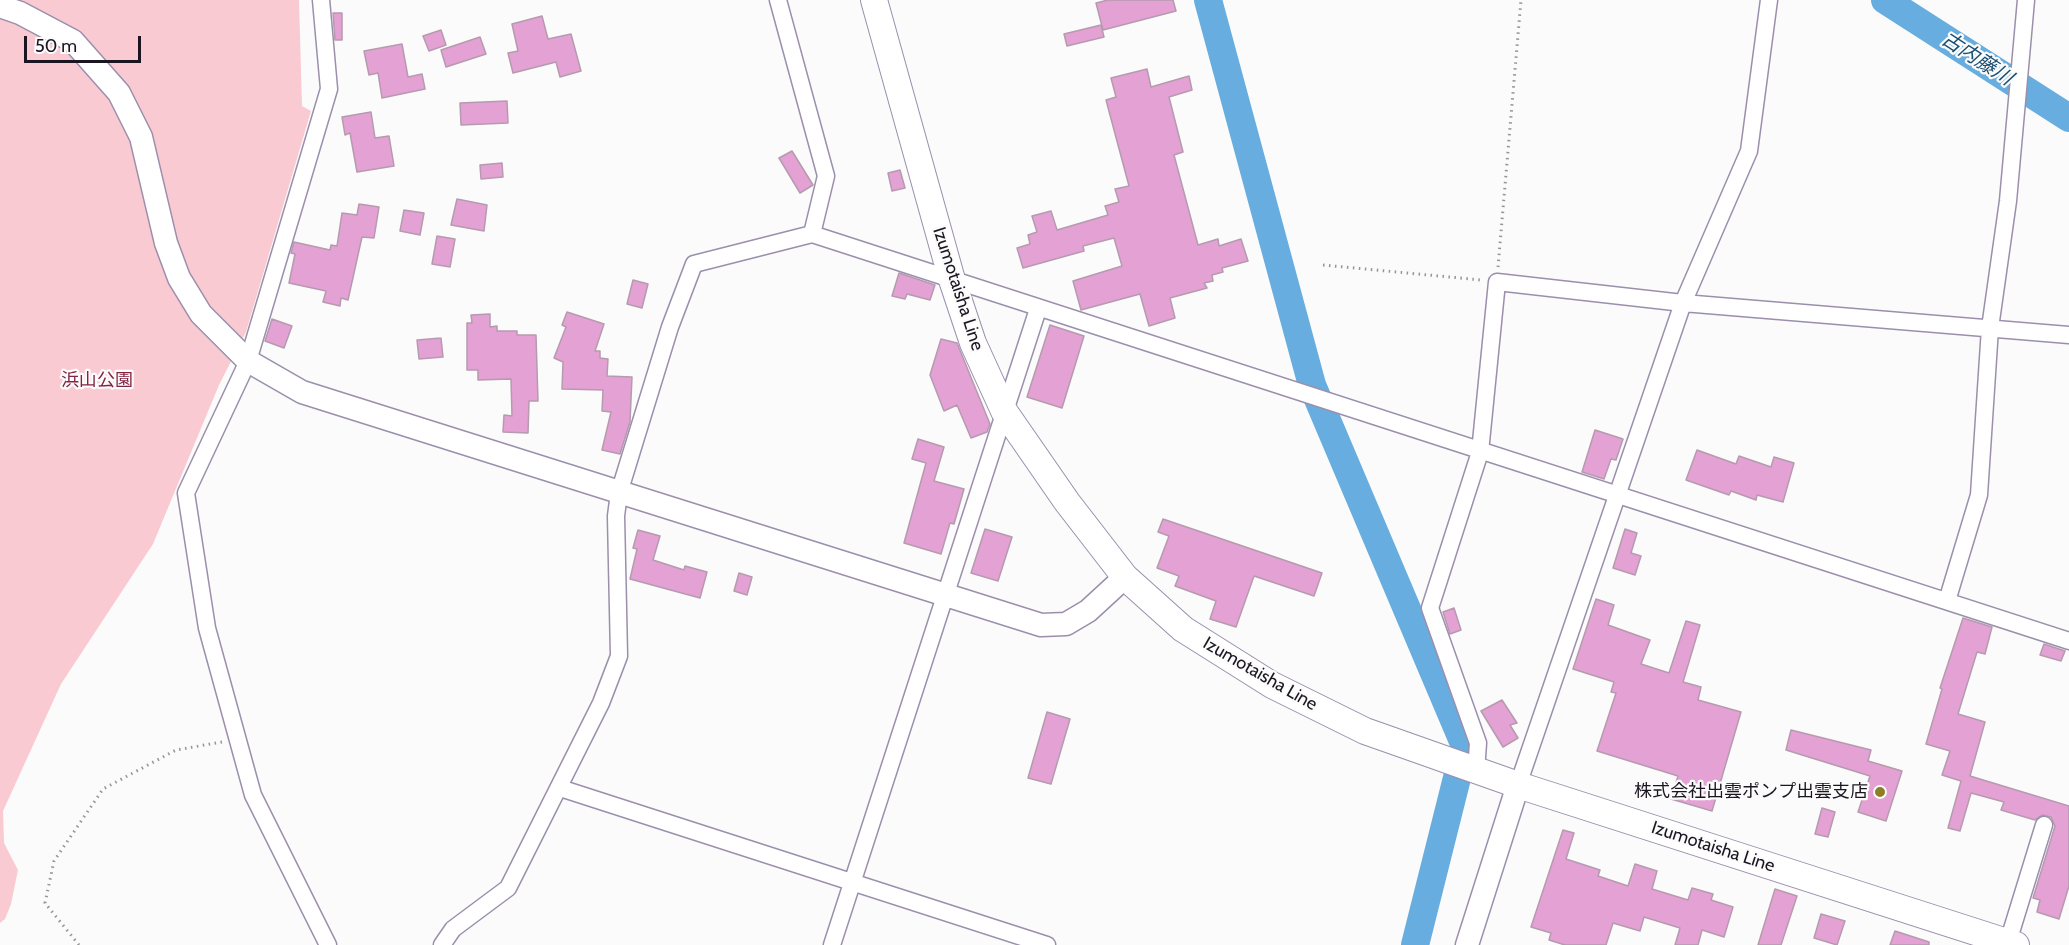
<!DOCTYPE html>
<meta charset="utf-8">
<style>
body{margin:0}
#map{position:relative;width:2069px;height:945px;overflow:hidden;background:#fafbfa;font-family:Cabin,sans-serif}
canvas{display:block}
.scale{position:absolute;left:24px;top:36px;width:117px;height:27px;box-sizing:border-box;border:3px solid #1a1520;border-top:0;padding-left:8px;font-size:18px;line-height:21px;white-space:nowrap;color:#1a1520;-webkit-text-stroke:4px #fafbfa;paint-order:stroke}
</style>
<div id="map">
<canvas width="2069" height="945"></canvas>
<div class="scale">50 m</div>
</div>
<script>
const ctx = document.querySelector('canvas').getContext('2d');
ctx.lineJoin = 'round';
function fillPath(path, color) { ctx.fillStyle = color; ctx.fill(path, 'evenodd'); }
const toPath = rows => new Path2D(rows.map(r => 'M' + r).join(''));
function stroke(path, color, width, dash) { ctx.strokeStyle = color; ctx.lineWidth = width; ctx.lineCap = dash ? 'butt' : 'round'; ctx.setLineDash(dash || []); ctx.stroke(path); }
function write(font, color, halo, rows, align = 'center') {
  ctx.font = font + ' Cabin,"Noto Sans JP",sans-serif'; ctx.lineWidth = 4.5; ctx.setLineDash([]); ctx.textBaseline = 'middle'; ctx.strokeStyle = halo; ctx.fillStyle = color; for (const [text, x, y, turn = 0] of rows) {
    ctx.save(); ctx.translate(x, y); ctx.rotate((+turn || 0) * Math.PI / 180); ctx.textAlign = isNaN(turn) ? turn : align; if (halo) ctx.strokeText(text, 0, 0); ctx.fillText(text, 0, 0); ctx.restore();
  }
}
const green = toPath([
 [0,0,299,0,302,106,311,111,246,332,219,385,153,544,61,684,3,811,4,843,18,870,11,904,5,919,0,923]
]);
const river = toPath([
 [1208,0,1312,385,1465,746,1415,945],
 [1885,0,2069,118]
]);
const building = toPath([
 [1108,0,1173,0,1176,11,1103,30,1096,3,1108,0],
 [333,13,342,13,342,40,335,40,333,13],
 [542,16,548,39,571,34,581,71,560,77,556,62,513,73,508,53,518,51,512,24,542,16],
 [1101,25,1104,37,1067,46,1064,34,1101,25],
 [441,30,446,45,429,51,423,36,441,30],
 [480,37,486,54,446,67,441,50,480,37],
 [402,44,408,77,422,74,425,89,382,98,378,73,369,75,364,51,402,44],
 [1147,69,1151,87,1189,76,1192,90,1169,97,1183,152,1174,155,1198,245,1218,239,1219,246,1241,239,1248,261,1222,268,1223,272,1212,275,1213,281,1204,283,1207,288,1170,298,1175,318,1149,326,1140,294,1081,310,1073,281,1122,266,1114,238,1083,246,1084,251,1023,268,1017,248,1030,244,1028,235,1037,232,1032,216,1051,211,1057,230,1108,215,1105,206,1119,202,1115,189,1129,186,1106,100,1116,97,1111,78,1147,69],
 [507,101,508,123,461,125,460,103,507,101],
 [371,112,375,138,389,136,394,166,357,172,350,133,345,135,342,117,371,112],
 [792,151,813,185,800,193,779,158,792,151],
 [502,163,503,177,481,179,480,165,502,163],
 [900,170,905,188,892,191,888,173,900,170],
 [457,199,487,205,484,231,451,225,457,199],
 [359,204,379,207,374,238,362,237,348,300,341,298,340,306,323,302,326,291,289,283,295,254,291,253,294,242,330,250,331,245,337,246,342,213,357,215,359,204],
 [404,210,424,213,420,235,400,231,404,210],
 [437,236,455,239,450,267,432,264,437,236],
 [899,273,935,285,930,300,907,294,905,299,892,296,899,273],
 [633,280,648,284,642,308,627,304,633,280],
 [567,312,604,324,595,351,600,351,600,358,608,359,607,376,632,377,630,422,620,454,602,450,611,412,602,411,603,390,562,389,563,362,554,358,566,327,562,325,567,312],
 [490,314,490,327,497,326,497,331,517,331,517,335,536,335,538,401,529,401,528,433,503,432,504,415,512,416,511,379,478,380,478,370,467,370,467,323,472,323,471,315,490,314],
 [272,319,292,326,284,348,265,341,272,319],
 [1050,325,1084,336,1062,408,1027,397,1050,325],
 [441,338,443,357,419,359,417,340,441,338],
 [941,339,957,343,990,424,987,432,971,438,957,405,944,411,930,375,941,339],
 [1595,430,1623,439,1616,460,1611,459,1604,479,1582,472,1595,430],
 [918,439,944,447,934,481,964,489,954,524,950,523,941,554,904,543,926,463,912,459,918,439],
 [1697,450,1736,464,1739,456,1771,467,1774,457,1794,463,1783,502,1757,495,1756,500,1731,491,1729,495,1686,480,1697,450],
 [1163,519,1322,573,1314,596,1254,576,1236,627,1210,619,1216,601,1175,586,1179,576,1157,568,1169,536,1158,532,1163,519],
 [985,529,1012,537,998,581,971,573,985,529],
 [1625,529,1637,533,1631,553,1641,556,1635,575,1613,568,1625,529],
 [638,530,660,536,653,560,684,570,685,566,707,572,700,598,630,579,637,549,633,548,638,530],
 [739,573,752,577,747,595,734,591,739,573],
 [1596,599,1614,605,1608,625,1650,640,1641,664,1669,673,1686,621,1700,625,1683,682,1701,687,1698,700,1741,712,1712,811,1671,799,1678,776,1597,751,1616,693,1611,692,1614,682,1573,669,1596,599],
 [1454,608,1461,630,1450,634,1443,612,1454,608],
 [1963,618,1992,627,1985,654,1977,652,1958,714,1985,722,1970,776,2069,806,2069,886,2059,919,2037,912,2040,900,2033,898,2055,826,2051,817,2042,815,2035,820,2001,810,2004,802,1971,793,1960,831,1948,828,1961,781,1942,775,1950,751,1926,744,1942,689,1940,688,1963,618],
 [2044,644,2065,651,2061,661,2040,655,2044,644],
 [1502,700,1517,723,1510,725,1518,738,1503,747,1481,711,1502,700],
 [1047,712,1070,719,1051,784,1028,778,1047,712],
 [1791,730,1871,750,1868,761,1902,771,1886,821,1858,812,1870,776,1786,750,1791,730],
 [1822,808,1835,812,1828,837,1815,834,1822,808],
 [1563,830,1574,833,1566,859,1600,870,1598,876,1628,886,1635,864,1657,871,1652,889,1688,900,1692,888,1713,894,1711,900,1733,907,1724,937,1702,930,1698,945,1675,945,1680,928,1644,917,1640,931,1613,923,1606,945,1565,945,1549,940,1551,933,1531,927,1563,830],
 [1775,889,1797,896,1781,945,1758,945,1775,889],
 [1821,914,1845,921,1837,945,1814,938,1821,914],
 [1895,931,1929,942,1929,945,1890,945,1895,931]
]);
const path = toPath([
 [1323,265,1481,280],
 [1498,267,1521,0],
 [79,945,45,903,54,861,103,789,176,750,222,742]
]);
const street = toPath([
 [321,0,329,89,248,361,186,493,207,628,253,795,328,945],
 [812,234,2069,641],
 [1947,601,1979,495,1990,328,2008,201,2026,0],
 [1476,771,1478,743,1430,608,1480,452,1497,282,1683,303,2069,335],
 [1518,785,1683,303,1749,151,1769,0],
 [560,788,1047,945],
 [2008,942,2044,825],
 [442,945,453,929,508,888,601,703,619,656,616,516,619,493,670,327,694,264,812,234,826,176,778,0],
 [832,945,1038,309]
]);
const secondary = toPath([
 [0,6,20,13,73,41,119,93,141,137,166,243,179,278,201,314,248,361,302,392,1041,625,1066,624,1088,611,1125,577],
 [1467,945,1518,785]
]);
const primary = toPath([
 [874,0,952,280,973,343,1004,411,1067,502,1125,577,1183,629,1272,685,1365,731,1518,785,2016,945]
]);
const markers = [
 [1880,792,6,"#8e7f26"]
];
const streetNames = [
 ["Izumotaisha Line",958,289,72],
 ["Izumotaisha Line",1260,674,30],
 ["Izumotaisha Line",1713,847,18]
];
const parkNames = [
 ["浜山公園",97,381]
];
const poiNames = [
 ["株式会社出雲ポンプ出雲支店",1868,792]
];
const waterNames = [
 ["古内藤川",1977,59,33]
];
fillPath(green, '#facad3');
stroke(river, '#67addf', 28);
fillPath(building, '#e3a1d4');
stroke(building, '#b69aaf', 1.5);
stroke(street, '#9b8fac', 19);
stroke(secondary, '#9b8fac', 25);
stroke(primary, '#9b8fac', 28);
stroke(path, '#969499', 3, [1.5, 4.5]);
stroke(street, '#fff', 16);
stroke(secondary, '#fff', 22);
stroke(primary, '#fff', 26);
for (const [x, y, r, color] of markers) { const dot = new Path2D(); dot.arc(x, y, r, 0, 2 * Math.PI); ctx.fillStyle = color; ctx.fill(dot); stroke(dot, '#fafbfa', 2); }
write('18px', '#1a1520', '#fafbfa', streetNames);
write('18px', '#842442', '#fafbfa', parkNames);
write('18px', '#1a1520', '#fafbfa', poiNames, 'right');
write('italic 20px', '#1a4e71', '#fafbfa', waterNames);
</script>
